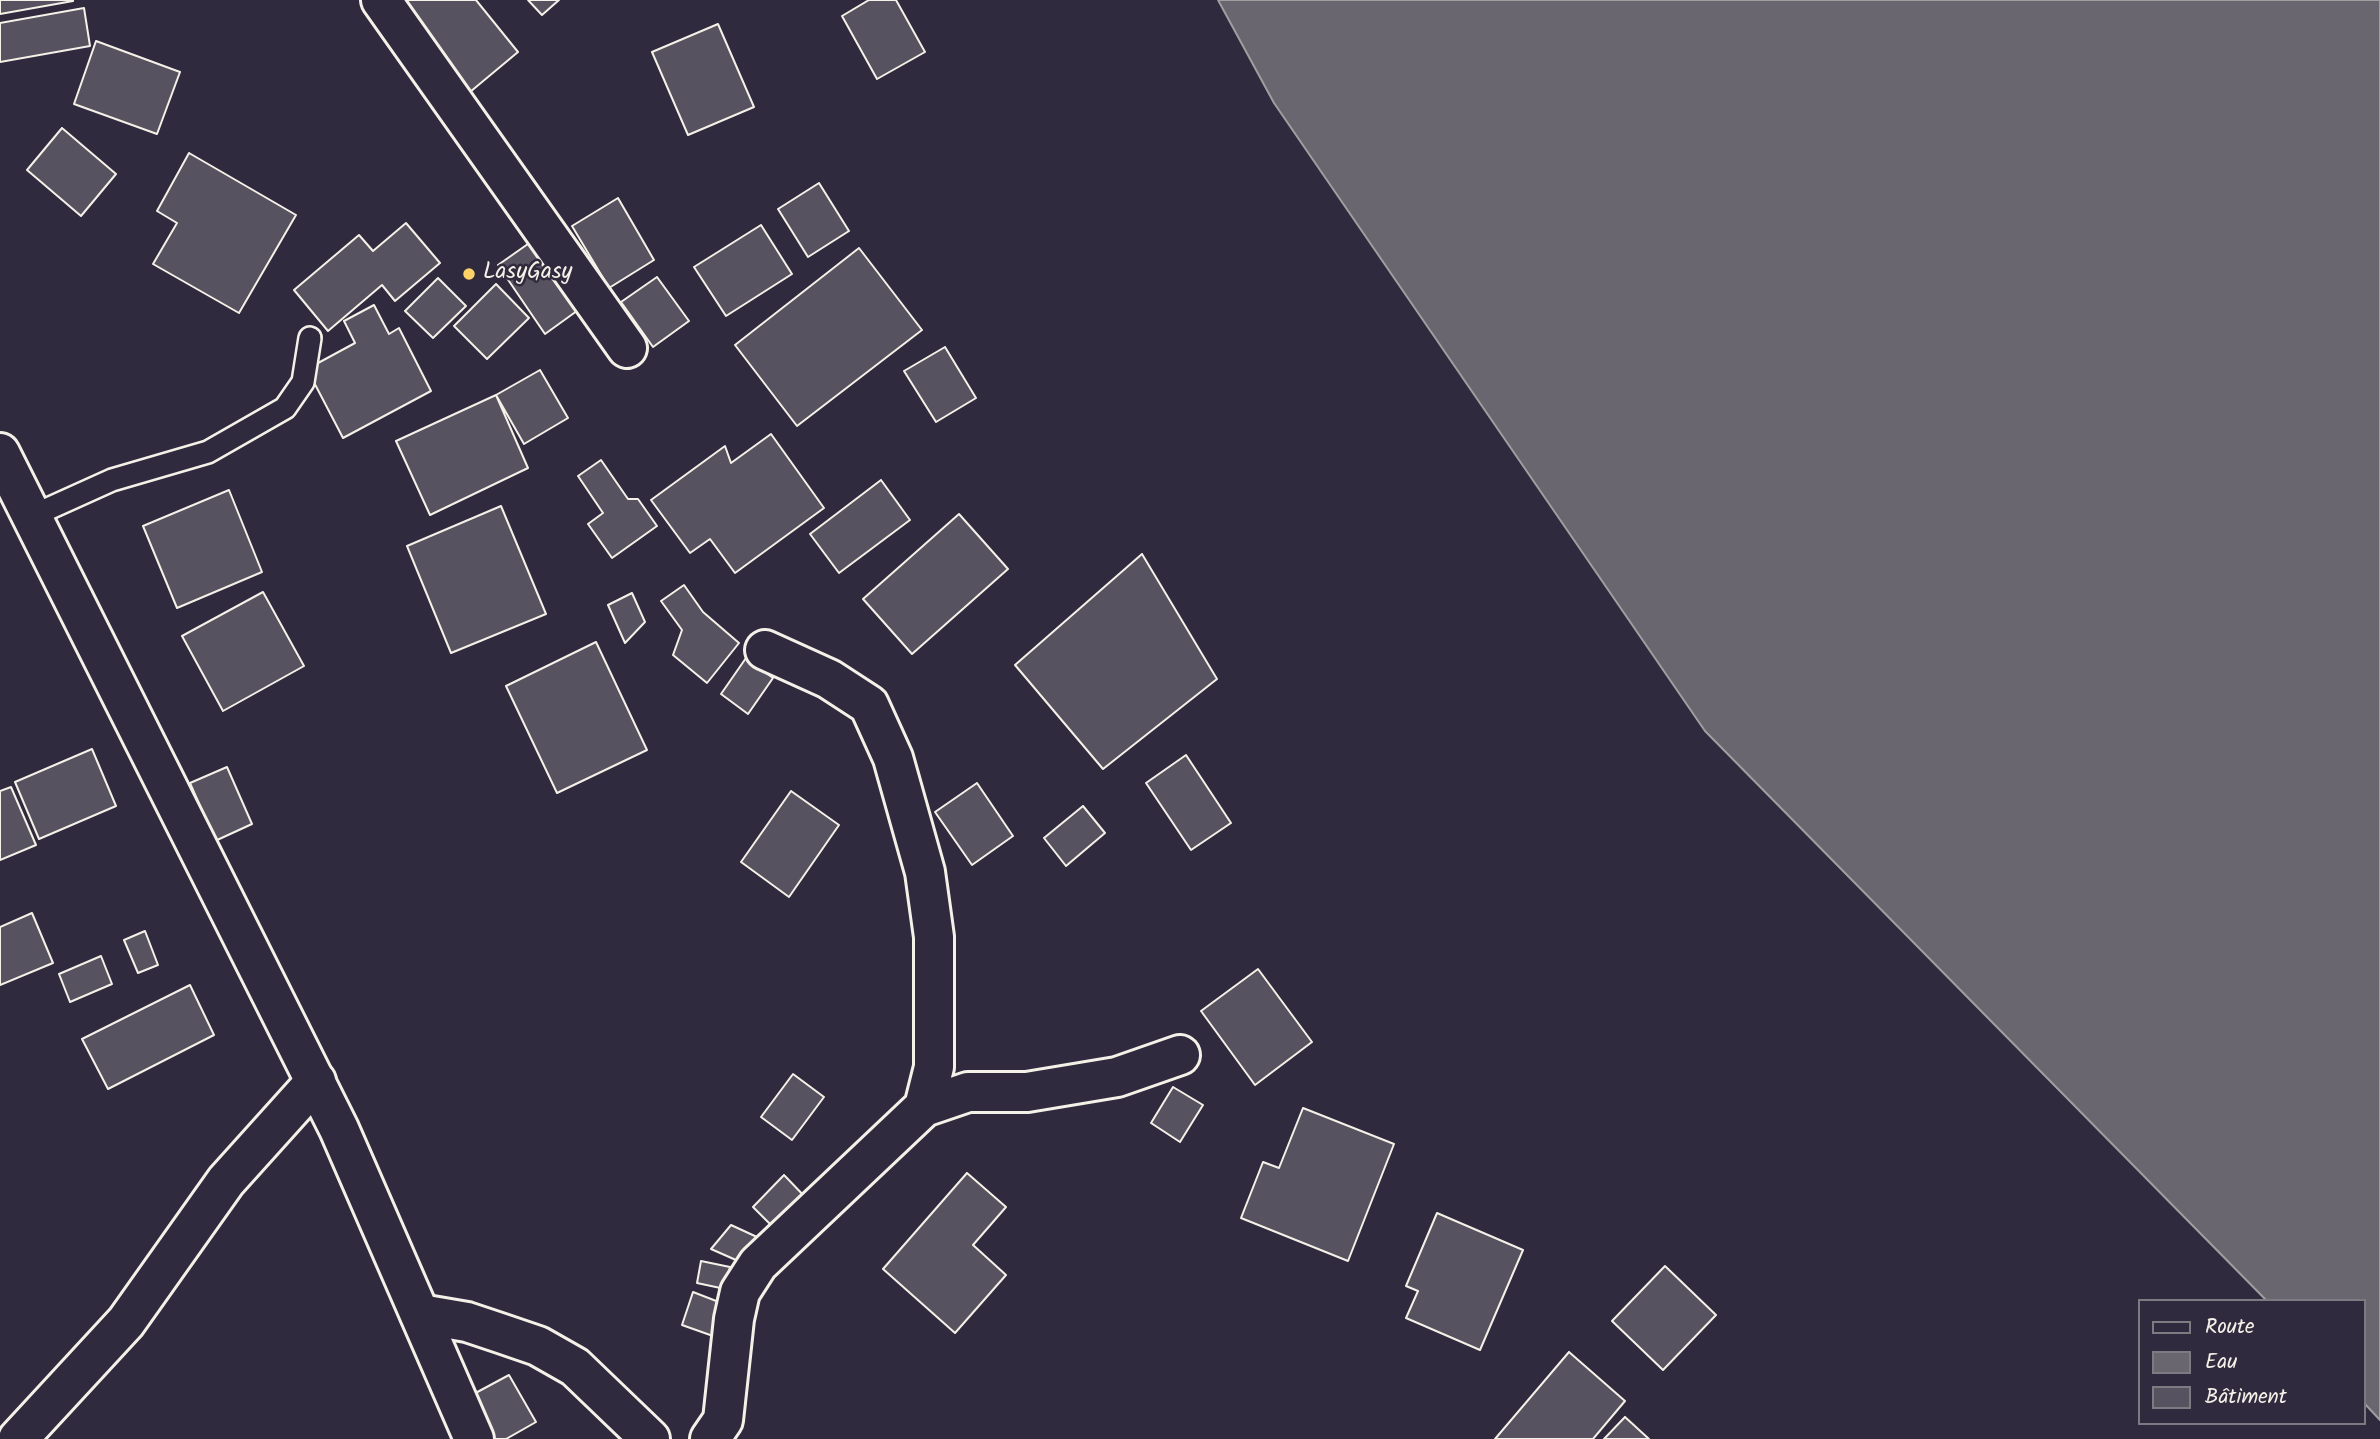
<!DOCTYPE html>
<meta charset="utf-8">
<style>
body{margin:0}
#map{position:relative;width:2380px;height:1439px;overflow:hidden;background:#2f2a3d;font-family:Kalam,sans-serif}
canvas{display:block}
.legend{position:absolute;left:2138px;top:1299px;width:228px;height:126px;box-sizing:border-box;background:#2f2a3d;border:2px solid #7e7a81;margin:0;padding:9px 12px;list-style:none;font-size:21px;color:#f4f1e8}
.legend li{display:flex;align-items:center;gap:14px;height:35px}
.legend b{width:35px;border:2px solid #7e7a81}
</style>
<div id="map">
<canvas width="2380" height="1439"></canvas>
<ul class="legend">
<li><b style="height:9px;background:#2f2a3d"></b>Route</li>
<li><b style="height:19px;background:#6a6670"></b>Eau</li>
<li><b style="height:19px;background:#56525f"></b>Bâtiment</li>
</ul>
</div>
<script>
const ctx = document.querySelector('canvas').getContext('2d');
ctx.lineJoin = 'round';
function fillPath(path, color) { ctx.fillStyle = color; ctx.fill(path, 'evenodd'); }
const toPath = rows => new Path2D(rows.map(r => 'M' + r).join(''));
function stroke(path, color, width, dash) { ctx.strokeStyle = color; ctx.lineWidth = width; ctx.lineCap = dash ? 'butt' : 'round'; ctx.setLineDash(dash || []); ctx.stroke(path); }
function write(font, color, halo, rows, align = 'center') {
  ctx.font = font + ' Kalam,sans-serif'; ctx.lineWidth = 5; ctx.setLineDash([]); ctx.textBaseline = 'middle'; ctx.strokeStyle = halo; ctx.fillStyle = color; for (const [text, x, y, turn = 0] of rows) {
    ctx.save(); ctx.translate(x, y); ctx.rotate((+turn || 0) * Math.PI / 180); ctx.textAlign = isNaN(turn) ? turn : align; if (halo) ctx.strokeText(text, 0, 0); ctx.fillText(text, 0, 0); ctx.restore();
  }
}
const water = toPath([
 [1218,0,2380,0,2380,1420,2364,1403,2364,1301,2267,1301,1705,731,1274,103,1218,0]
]);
const building = toPath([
 [0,0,73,0,73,1,0,14,0,0],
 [396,0,476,0,518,52,470,92,396,0],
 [528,0,559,0,542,15,528,0],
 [869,0,896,0,925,52,877,79,842,16,869,0],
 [84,8,90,46,0,62,0,23,84,8],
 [718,24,754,107,688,135,652,52,718,24],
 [96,41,180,72,157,134,74,104,96,41],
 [62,128,116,174,81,216,27,170,62,128],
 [189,153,296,215,239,313,153,264,177,223,157,211,189,153],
 [819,183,849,231,808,257,778,209,819,183],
 [618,198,654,260,609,288,572,226,618,198],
 [406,223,440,263,395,301,382,285,328,331,294,290,359,235,373,251,406,223],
 [761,225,792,274,726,316,694,267,761,225],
 [535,239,581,308,545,334,498,265,535,239],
 [859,248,922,330,797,426,735,345,859,248],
 [657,277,689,321,653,347,621,302,657,277],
 [438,278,466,306,433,338,405,311,438,278],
 [496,284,529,318,487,359,454,326,496,284],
 [374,305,389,334,399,328,431,391,343,438,307,369,355,343,344,321,374,305],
 [945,347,976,398,936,422,904,371,945,347],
 [540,370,568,418,524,444,496,395,540,370],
 [496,395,528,468,430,515,396,441,496,395],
 [771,434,824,508,735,573,710,539,690,553,651,500,725,446,731,463,771,434],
 [601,460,628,499,638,499,657,526,612,558,588,524,603,513,578,476,601,460],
 [881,480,910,520,839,573,810,534,881,480],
 [229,490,262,572,177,608,143,526,229,490],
 [501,506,546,614,451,653,407,546,501,506],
 [959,514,1008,569,912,654,863,599,959,514],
 [1142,554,1217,679,1103,769,1015,665,1142,554],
 [684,585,703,612,739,643,707,683,673,655,682,630,661,601,684,585],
 [263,592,304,666,223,711,182,636,263,592],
 [632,593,645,622,625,643,608,605,632,593],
 [596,642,647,750,557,793,506,686,596,642],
 [746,658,773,678,748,714,721,694,746,658],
 [92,749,116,806,39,839,15,782,92,749],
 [1186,755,1231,823,1191,850,1146,783,1186,755],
 [227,767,252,824,215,841,190,783,227,767],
 [977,783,1013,836,972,865,935,812,977,783],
 [11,787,36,845,0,860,0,791,11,787],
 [791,791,839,825,789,897,741,862,791,791],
 [1083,806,1105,833,1066,866,1044,838,1083,806],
 [32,913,53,963,0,985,0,927,32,913],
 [145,931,158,965,138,973,124,940,145,931],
 [101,956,112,984,70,1002,59,974,101,956],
 [1258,969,1312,1042,1255,1085,1201,1011,1258,969],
 [190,985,214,1035,108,1089,82,1039,190,985],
 [793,1074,824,1097,792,1140,761,1117,793,1074],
 [1173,1087,1203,1105,1180,1142,1151,1123,1173,1087],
 [1303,1108,1394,1144,1348,1261,1241,1218,1263,1162,1279,1168,1303,1108],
 [967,1173,1006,1207,973,1245,1006,1275,955,1333,883,1269,967,1173],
 [784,1175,808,1200,777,1231,753,1207,784,1175],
 [1437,1213,1523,1250,1480,1350,1406,1318,1418,1291,1406,1286,1437,1213],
 [731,1225,757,1237,745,1264,711,1249,731,1225],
 [701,1261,730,1267,725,1289,697,1283,701,1261],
 [1665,1266,1716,1315,1663,1370,1612,1321,1665,1266],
 [693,1292,724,1304,713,1336,682,1325,693,1292],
 [1569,1352,1625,1401,1593,1439,1495,1439,1569,1352],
 [509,1375,536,1422,506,1439,494,1439,470,1396,509,1375],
 [1625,1417,1649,1439,1604,1439,1625,1417]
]);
const lane = toPath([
 [30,517,112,480,208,452,285,408,303,382,310,338]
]);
const street = toPath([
 [381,0,627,348],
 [765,650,829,679,869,705,893,758,925,872,934,937,934,1067,924,1107],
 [420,1314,467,1322,500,1333,538,1346,575,1367,650,1439],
 [18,1439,126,1322,226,1181,316,1081],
 [710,1439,723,1420,734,1319,740,1292,758,1264,924,1107,968,1092,1027,1092,1117,1077,1180,1055]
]);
const secondary = toPath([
 [0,453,339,1129,474,1439]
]);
const markers = [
 [469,274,7,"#ffd166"]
];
const poiNames = [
 ["LasyGasy",483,274]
];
fillPath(water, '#6a6670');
stroke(water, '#a19ea0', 2);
fillPath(building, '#56525f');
stroke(building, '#f4f1e8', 2);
stroke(lane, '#f4f1e8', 26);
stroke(street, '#f4f1e8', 44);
stroke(secondary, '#f4f1e8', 44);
stroke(lane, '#2f2a3d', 21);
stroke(street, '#2f2a3d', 38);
stroke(secondary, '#2f2a3d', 38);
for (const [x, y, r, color] of markers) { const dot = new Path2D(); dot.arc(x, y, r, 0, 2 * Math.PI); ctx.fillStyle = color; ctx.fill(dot); stroke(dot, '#2f2a3d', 2.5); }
write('23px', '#f4f1e8', '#2f2a3d', poiNames, 'left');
</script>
